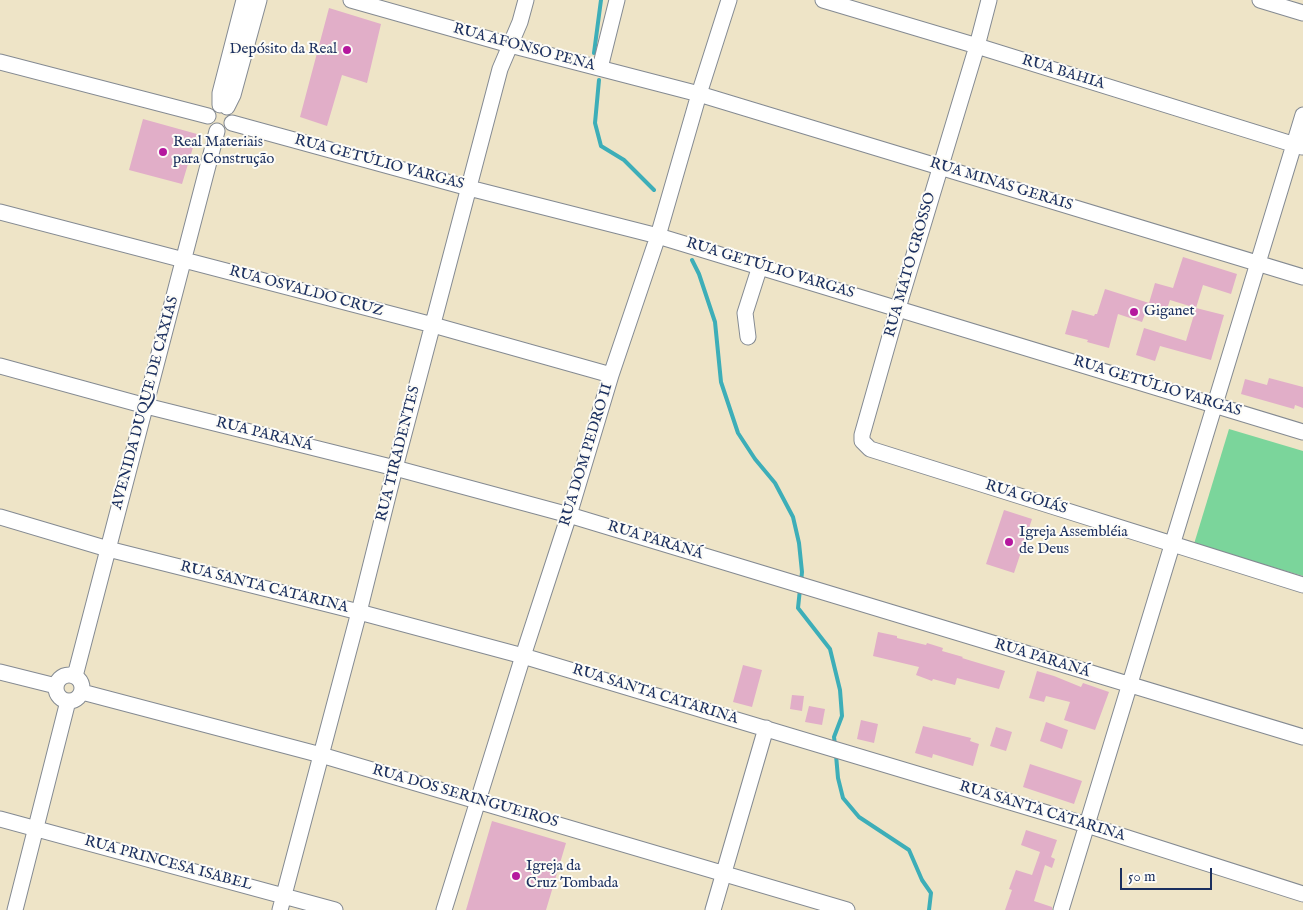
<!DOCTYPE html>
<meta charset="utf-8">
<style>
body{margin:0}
#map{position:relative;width:1303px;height:910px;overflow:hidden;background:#eee4c7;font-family:"IM FELL English",serif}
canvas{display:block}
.scale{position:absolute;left:1120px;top:868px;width:92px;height:22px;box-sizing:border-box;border:2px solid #1b2f5e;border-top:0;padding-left:6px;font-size:15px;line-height:18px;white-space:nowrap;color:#1b2f5e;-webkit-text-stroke:4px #fdfcf7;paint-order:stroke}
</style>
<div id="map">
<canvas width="1303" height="910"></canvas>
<div class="scale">50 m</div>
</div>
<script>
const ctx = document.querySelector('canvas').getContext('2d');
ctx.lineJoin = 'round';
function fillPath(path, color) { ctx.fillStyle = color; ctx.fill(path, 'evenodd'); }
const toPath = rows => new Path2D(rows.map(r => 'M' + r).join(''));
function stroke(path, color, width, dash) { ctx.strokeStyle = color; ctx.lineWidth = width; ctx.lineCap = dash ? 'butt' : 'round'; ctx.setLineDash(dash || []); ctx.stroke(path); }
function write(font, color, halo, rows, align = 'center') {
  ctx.font = font + ' "IM FELL English",serif'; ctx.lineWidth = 4; ctx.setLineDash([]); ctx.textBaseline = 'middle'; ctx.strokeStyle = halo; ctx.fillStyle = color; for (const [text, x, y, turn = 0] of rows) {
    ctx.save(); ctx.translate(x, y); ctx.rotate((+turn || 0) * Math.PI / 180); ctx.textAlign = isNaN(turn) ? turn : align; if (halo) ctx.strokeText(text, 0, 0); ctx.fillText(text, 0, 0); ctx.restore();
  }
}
const green = toPath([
 [1229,429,1303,451,1303,576,1194,544]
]);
const stream = toPath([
 [594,53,601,0],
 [599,80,595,123,601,146,624,160,654,190],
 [692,260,699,274,715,322,721,382,738,433,755,459,775,483,793,517,799,543,802,572,801,582],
 [800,589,798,608,830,649,840,690,842,716,834,737,835,745],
 [836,755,838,778,843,798,859,817,909,850,922,880,931,893,929,910]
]);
const building = toPath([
 [329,8,381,24,367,83,342,75,327,126,300,117],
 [143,119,197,134,182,184,129,170],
 [1183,257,1237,274,1231,294,1203,285,1196,308,1170,300,1167,309,1149,303,1155,283,1173,288],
 [1105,289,1149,303,1142,322,1118,314,1109,348,1087,342,1088,340,1065,334,1072,310,1094,316,1095,314,1097,314],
 [1196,308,1224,315,1211,360,1160,346,1155,361,1136,355,1144,328,1186,341],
 [1269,378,1303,387,1303,408,1295,405,1294,409,1241,394,1245,379,1267,385],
 [1004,510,1032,519,1014,573,986,564],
 [878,632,897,636,897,638,926,645,927,643,943,648,942,651,963,657,962,658,1005,671,999,689,957,678,955,685,933,679,932,681,916,675,919,667,873,656],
 [743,665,762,670,752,707,733,702],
 [1037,671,1054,676,1081,687,1083,683,1109,692,1095,730,1064,720,1070,702,1046,696,1044,702,1029,698],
 [792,695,804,696,802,711,790,709],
 [809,706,825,709,822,725,805,722],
 [861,720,878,724,874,743,857,739],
 [1046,722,1068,730,1062,749,1040,741],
 [923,726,971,738,970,741,979,744,973,766,933,754,932,758,915,753],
 [996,727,1012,732,1006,751,990,746],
 [1030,764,1082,781,1074,804,1023,787],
 [492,821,566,843,546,910,466,910],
 [1026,830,1057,840,1051,857,1055,859,1052,868,1045,865,1034,901,1052,907,1052,910,1005,910,1012,890,1009,889,1016,870,1032,875,1040,852,1021,845]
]);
const minor = toPath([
 [351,0,510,45,699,94,1303,277],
 [823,0,977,46,1302,147],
 [989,0,977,46,898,308,862,435,862,441,870,449,1303,585],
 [1260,0,1303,13],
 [0,62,208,116],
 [600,68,617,0],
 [220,105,220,93,244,0],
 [227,107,233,95,259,0],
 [232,123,469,188,658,236,1303,432],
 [0,212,433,325,611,375],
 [748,337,745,313,760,266],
 [0,366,146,406,395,468,569,515,1303,737],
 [0,517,108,549,359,612,523,656,1087,825,1303,894],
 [0,672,56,686],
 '56 688a13 13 0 1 1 26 0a13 13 0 1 1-26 0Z',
 [75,676,217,131],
 [82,692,321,755,847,910],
 [0,819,335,910],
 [15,910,68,701],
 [280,910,359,612,395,468,500,69,520,22,526,0],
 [444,910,523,656,569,515,611,375,658,236,699,94,729,0],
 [713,910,766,728],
 [1061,910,1303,115]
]);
const markers = [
 [347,50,5,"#b5179e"],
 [163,152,5,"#b5179e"],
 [1134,312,5,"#b5179e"],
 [1009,542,5,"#b5179e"],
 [516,876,5,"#b5179e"]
];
const streetNames = [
 ["RUA AFONSO PENA",524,48,15],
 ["RUA BAHIA",1063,73,17],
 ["RUA GETÚLIO VARGAS",379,163,15],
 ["RUA MINAS GERAIS",1001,185,17],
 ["RUA MATO GROSSO",911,265,-74],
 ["RUA GETÚLIO VARGAS",770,269,17],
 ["RUA OSVALDO CRUZ",306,292,15],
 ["RUA GETÚLIO VARGAS",1157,387,17],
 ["AVENIDA DUQUE DE CAXIAS",146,403,-75],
 ["RUA PARANÁ",264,435,14],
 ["RUA TIRADENTES",399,454,-76],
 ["RUA DOM PEDRO II",587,455,-73],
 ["RUA GOIÁS",1026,498,17],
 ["RUA PARANÁ",655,541,17],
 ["RUA SANTA CATARINA",264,588,14],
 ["RUA PARANÁ",1042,659,17],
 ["RUA SANTA CATARINA",655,695,17],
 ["RUA DOS SERINGUEIROS",465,797,16],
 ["RUA SANTA CATARINA",1042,812,17],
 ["RUA PRINCESA ISABEL",168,864,15]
];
const poiNames = [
 ["Depósito da Real",337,50,"right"],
 ["Real Materiais",173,143],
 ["para Construção",173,160],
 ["Giganet",1144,312],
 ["Igreja Assembléia",1019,533],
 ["de Deus",1019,550],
 ["Igreja da",526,867],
 ["Cruz Tombada",526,884]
];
fillPath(green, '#7bd59b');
stroke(stream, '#3daeb8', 4);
fillPath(building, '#e1aec8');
stroke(minor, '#848a92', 17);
stroke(minor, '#fff', 15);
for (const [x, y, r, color] of markers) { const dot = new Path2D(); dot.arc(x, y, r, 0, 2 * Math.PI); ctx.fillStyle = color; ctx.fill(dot); stroke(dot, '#fdfcf7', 2); }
write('15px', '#1b2f5e', '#fdfcf7', streetNames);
write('15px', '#1b2f5e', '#fdfcf7', poiNames, 'left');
</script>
